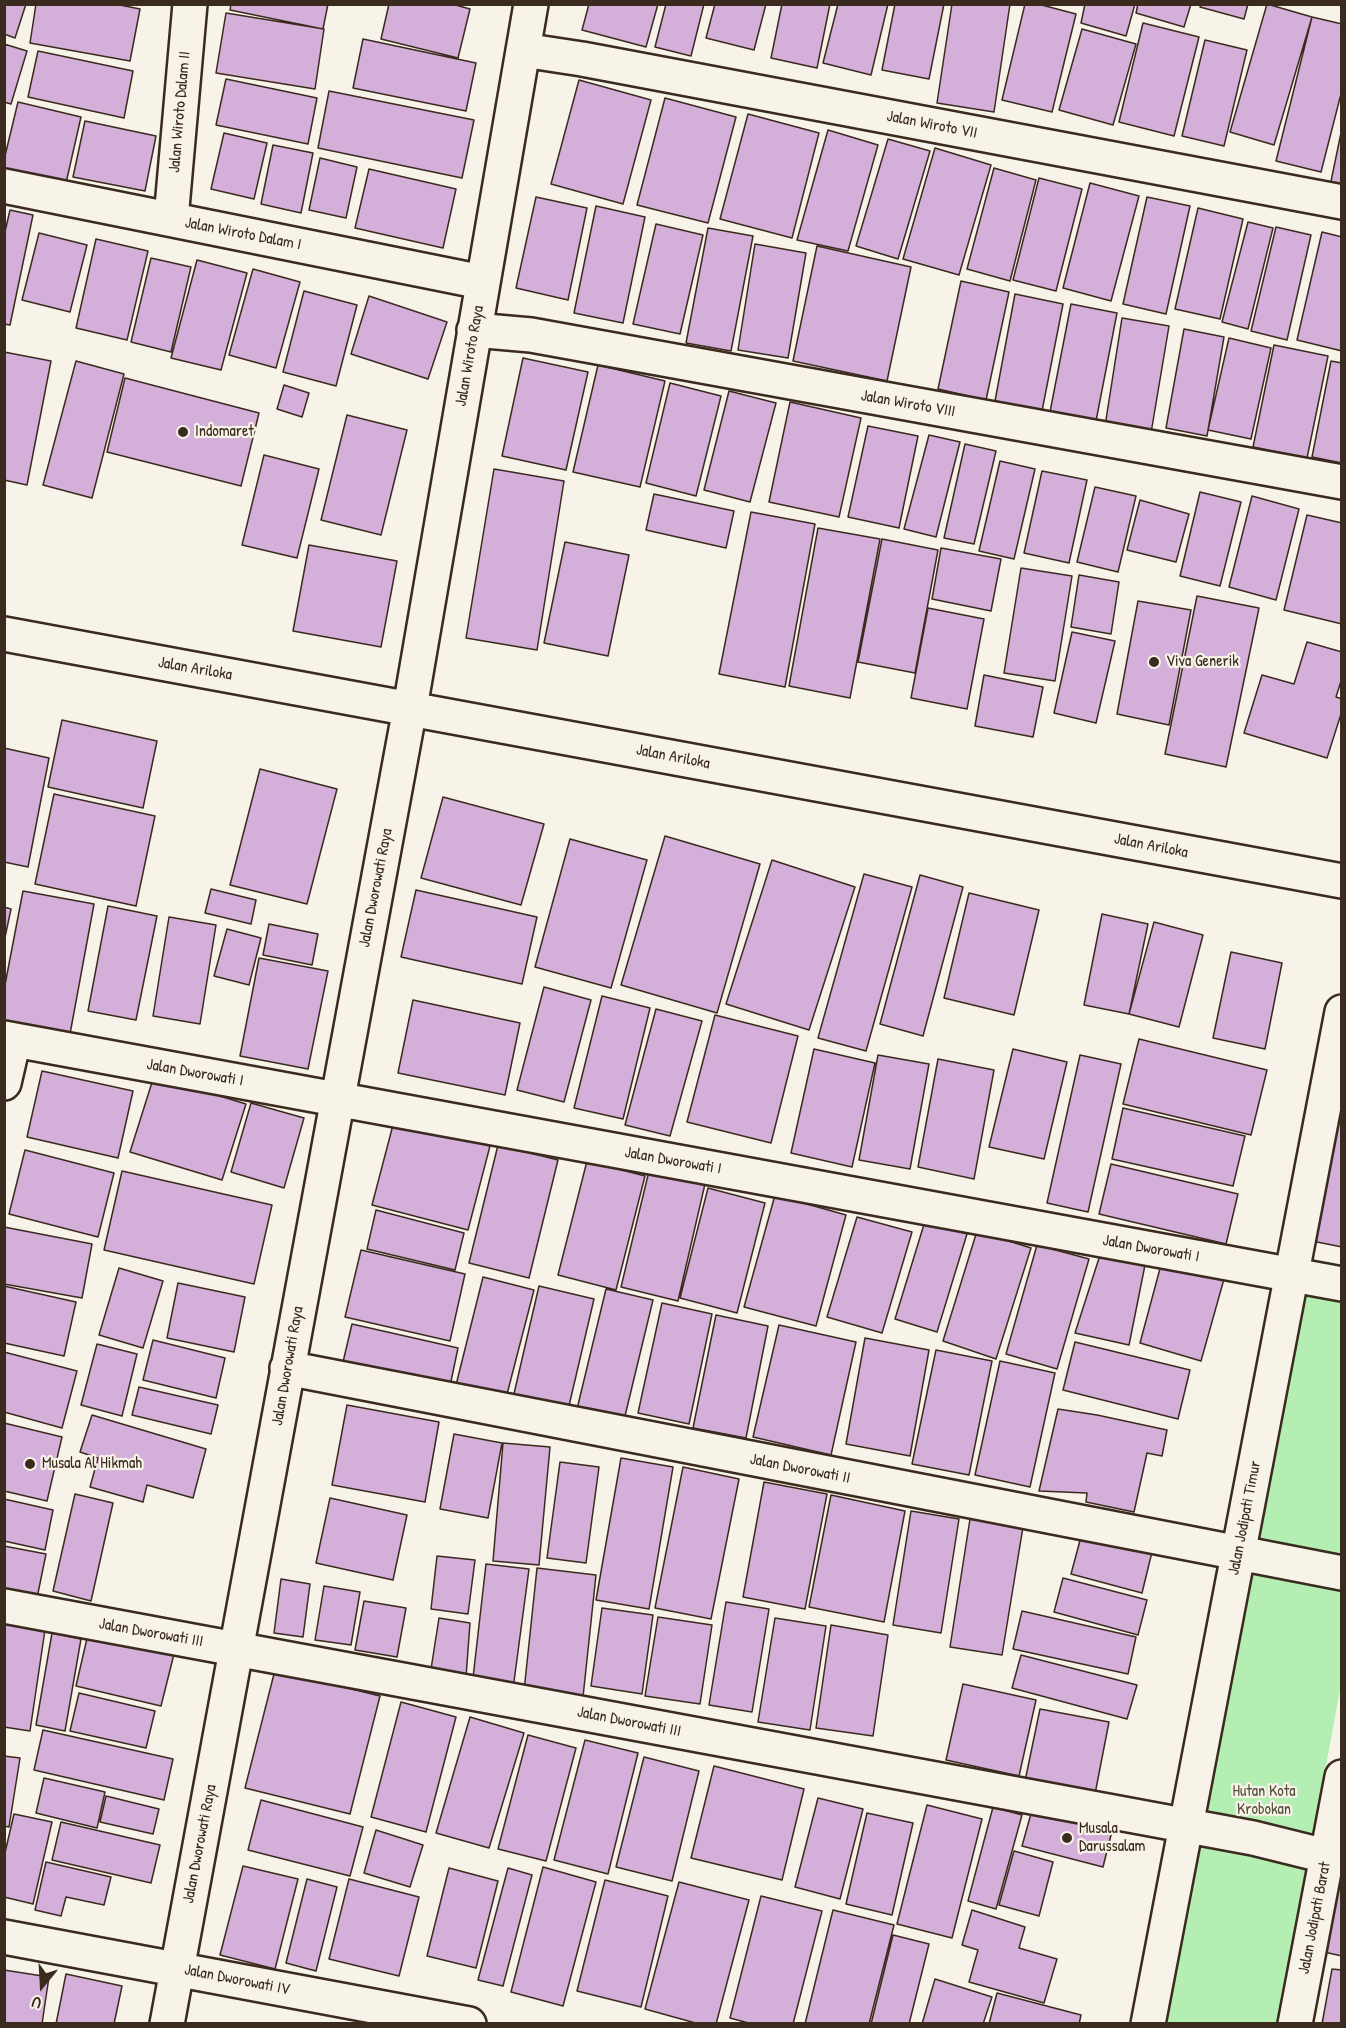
<!DOCTYPE html>
<style>
body{margin:0}
#map{position:relative;width:1346px;height:2028px;overflow:hidden;background:#f7f3e8;font-family:"Patrick Hand",sans-serif}
canvas{display:block}
.frame{position:absolute;inset:0;border:6px solid #3b2a1e;pointer-events:none}
.north{position:absolute;left:12px;top:1956px;width:60px;height:60px;-webkit-text-stroke:4px #f7f3e8;paint-order:stroke;rotate:198deg;font-size:16px;font-weight:700;line-height:24px;text-align:center;color:#3b2a1e}
.north::after{content:'';display:block;margin:auto;width:21px;height:27px;background:#3b2a1e;clip-path:polygon(50% 0,100% 100%,50% 72%,0 100%)}
</style>
<div id="map">
<canvas width="1346" height="2028"></canvas>
<div class="frame"></div>
<div class="north">U</div>
</div>
<script>
const ctx = document.querySelector('canvas').getContext('2d');
ctx.lineJoin = 'round';
function fillPath(path, color) { ctx.fillStyle = color; ctx.fill(path, 'evenodd'); }
const toPath = rows => new Path2D(rows.map(r => 'M' + r).join(''));
function stroke(path, color, width, dash) { ctx.strokeStyle = color; ctx.lineWidth = width; ctx.lineCap = dash ? 'butt' : 'round'; ctx.setLineDash(dash || []); ctx.stroke(path); }
function write(font, color, halo, rows, align = 'center') {
  ctx.font = font + ' "Patrick Hand",sans-serif'; ctx.lineWidth = 4.5; ctx.setLineDash([]); ctx.textBaseline = 'middle'; ctx.strokeStyle = halo; ctx.fillStyle = color; for (const [text, x, y, turn = 0] of rows) {
    ctx.save(); ctx.translate(x, y); ctx.rotate((+turn || 0) * Math.PI / 180); ctx.textAlign = isNaN(turn) ? turn : align; if (halo) ctx.strokeText(text, 0, 0); ctx.fillText(text, 0, 0); ctx.restore();
  }
}
const green = toPath([
 [1305,1288,1341,1295,1341,1685,1278,2023,1166,2024]
]);
const building = toPath([
 [4,4,26,4,15,38,4,34,4,4],
 [36,4,115,4,140,9,130,61,30,43,36,4],
 [231,4,328,4,323,29,230,10,231,4],
 [389,4,452,4,470,9,458,58,381,39,389,4],
 [589,4,658,4,646,47,582,30,589,4],
 [666,4,704,4,691,56,655,47,666,4],
 [715,4,766,4,754,50,706,38,715,4],
 [782,4,830,4,817,68,771,58,782,4],
 [838,4,888,4,871,75,823,63,838,4],
 [895,4,944,4,929,79,882,70,895,4],
 [952,4,1010,4,994,112,937,103,952,4],
 [1025,4,1038,4,1076,14,1052,112,1002,100,1025,4],
 [1085,4,1135,4,1126,36,1081,23,1085,4],
 [1138,4,1191,4,1184,27,1136,13,1138,4],
 [1201,4,1248,4,1244,19,1200,7,1201,4],
 [1267,4,1312,17,1274,145,1230,132,1267,4],
 [226,13,324,29,315,89,216,73,226,13],
 [1312,17,1342,24,1342,90,1321,172,1276,161,1312,17],
 [1143,23,1199,37,1174,136,1119,122,1143,23],
 [1082,29,1136,44,1113,125,1059,110,1082,29],
 [363,39,476,63,466,111,353,88,363,39],
 [1205,40,1247,50,1224,146,1182,136,1205,40],
 [4,44,27,51,11,104,4,102,4,44],
 [38,51,133,71,124,118,28,97,38,51],
 [226,79,317,98,308,144,216,125,226,79],
 [579,80,651,100,623,204,551,184,579,80],
 [329,91,474,120,462,178,318,148,329,91],
 [665,98,736,117,708,223,637,205,665,98],
 [18,102,81,117,66,183,4,169,4,160,18,102],
 [748,114,819,133,792,238,720,219,748,114],
 [85,121,156,136,145,191,73,177,85,121],
 [1342,128,1342,193,1329,191,1342,128],
 [828,130,878,145,848,251,797,240,828,130],
 [224,133,267,143,254,199,211,189,224,133],
 [888,139,930,151,898,259,856,246,888,139],
 [273,145,313,153,301,213,261,204,273,145],
 [935,148,991,165,959,275,903,259,935,148],
 [320,158,357,167,346,218,309,210,320,158],
 [994,168,1036,180,1010,281,967,269,994,168],
 [369,169,456,189,443,248,355,228,369,169],
 [1039,178,1082,189,1056,291,1013,280,1039,178],
 [1090,183,1139,196,1111,301,1063,288,1090,183],
 [536,197,587,208,568,300,516,288,536,197],
 [1147,197,1190,206,1166,314,1123,304,1147,197],
 [596,206,645,217,623,323,574,313,596,206],
 [1198,208,1243,219,1220,319,1175,309,1198,208],
 [10,210,33,215,10,325,4,324,4,236,10,210],
 [1248,222,1273,228,1248,329,1222,322,1248,222],
 [656,224,703,235,680,334,633,324,656,224],
 [1276,227,1311,235,1287,340,1251,331,1276,227],
 [708,228,753,236,731,351,686,343,708,228],
 [1322,232,1342,237,1342,351,1297,340,1322,232],
 [39,233,87,245,70,312,22,300,39,233],
 [96,239,148,251,127,340,76,328,96,239],
 [755,244,806,253,788,358,738,350,755,244],
 [817,246,911,267,887,381,793,361,817,246],
 [151,258,191,267,171,352,131,342,151,258],
 [197,260,247,273,221,370,171,358,197,260],
 [253,269,300,282,276,368,229,355,253,269],
 [961,281,1009,292,986,400,938,389,961,281],
 [304,291,357,305,336,386,283,372,304,291],
 [1015,294,1063,304,1042,411,995,401,1015,294],
 [369,296,447,322,428,379,351,354,369,296],
 [1071,304,1117,313,1096,421,1050,412,1071,304],
 [1122,318,1169,326,1151,433,1105,426,1122,318],
 [1184,329,1224,337,1207,436,1166,428,1184,329],
 [1229,338,1271,348,1251,439,1208,430,1229,338],
 [1274,345,1328,356,1307,458,1253,447,1274,345],
 [4,352,51,361,27,485,4,480,4,352],
 [523,358,588,372,566,470,502,456,523,358],
 [76,361,124,374,92,498,43,485,76,361],
 [1331,361,1342,363,1342,463,1312,457,1331,361],
 [598,365,665,381,640,487,573,472,598,365],
 [125,378,259,413,241,486,107,452,125,378],
 [670,383,721,396,696,496,646,483,670,383],
 [284,385,309,393,302,417,277,409,284,385],
 [729,391,776,403,750,502,704,490,729,391],
 [790,402,861,418,839,517,769,502,790,402],
 [347,415,407,430,381,535,321,520,347,415],
 [868,426,918,436,899,528,848,517,868,426],
 [929,435,960,442,936,537,904,529,929,435],
 [965,444,996,451,974,544,944,538,965,444],
 [264,455,319,469,297,558,242,545,264,455],
 [1000,461,1035,469,1014,559,979,551,1000,461],
 [494,469,564,481,537,650,466,638,494,469],
 [1042,471,1087,480,1069,563,1024,553,1042,471],
 [1095,487,1136,496,1118,572,1077,562,1095,487],
 [1200,492,1241,502,1220,586,1180,576,1200,492],
 [654,494,734,511,726,548,646,530,654,494],
 [1252,496,1299,509,1276,600,1229,587,1252,496],
 [1140,500,1189,514,1176,562,1127,550,1140,500],
 [751,512,815,524,785,687,719,674,751,512],
 [1307,515,1342,523,1342,624,1284,610,1307,515],
 [818,528,880,539,850,698,789,686,818,528],
 [882,539,938,550,915,673,858,662,882,539],
 [565,542,629,555,608,656,544,643,565,542],
 [309,545,397,561,381,647,293,631,309,545],
 [941,548,1001,559,991,611,932,599,941,548],
 [1021,568,1072,576,1055,681,1004,673,1021,568],
 [1079,575,1119,582,1111,634,1071,627,1079,575],
 [1197,596,1259,608,1226,767,1165,754,1197,596],
 [1138,601,1191,610,1169,725,1117,714,1138,601],
 [928,608,984,619,967,709,911,698,928,608],
 [1072,632,1115,641,1096,723,1054,713,1072,632],
 [1307,642,1342,652,1342,678,1336,697,1342,699,1342,711,1327,758,1244,733,1262,675,1294,684,1307,642],
 [984,675,1043,687,1033,737,975,726,984,675],
 [62,720,157,741,143,808,48,787,62,720],
 [4,748,49,758,28,867,4,862,4,748],
 [260,769,337,789,307,904,230,885,260,769],
 [54,794,155,816,136,906,35,884,54,794],
 [443,797,544,824,521,905,421,878,443,797],
 [665,836,760,864,717,1013,621,985,665,836],
 [570,839,647,860,611,988,535,967,570,839],
 [772,860,855,887,809,1030,726,1004,772,860],
 [864,874,912,887,866,1051,818,1038,864,874],
 [920,875,963,887,923,1036,880,1024,920,875],
 [211,889,256,900,251,924,205,913,211,889],
 [416,890,537,917,522,984,401,957,416,890],
 [23,891,94,904,70,1034,4,1022,4,990,23,891],
 [969,893,1039,910,1014,1015,944,998,969,893],
 [108,906,157,916,136,1020,88,1011,108,906],
 [4,907,11,909,4,942,4,907],
 [1102,914,1148,924,1129,1014,1084,1005,1102,914],
 [169,917,216,925,200,1024,153,1016,169,917],
 [1154,922,1203,935,1179,1027,1129,1014,1154,922],
 [269,924,318,934,312,965,263,955,269,924],
 [227,929,261,938,249,985,214,976,227,929],
 [1231,952,1282,963,1265,1049,1213,1038,1231,952],
 [259,958,328,971,308,1069,240,1056,259,958],
 [544,987,591,1000,564,1102,517,1090,544,987],
 [602,996,650,1008,623,1119,574,1108,602,996],
 [413,1000,520,1023,505,1095,398,1073,413,1000],
 [656,1009,702,1021,670,1136,625,1125,656,1009],
 [715,1015,798,1036,771,1143,687,1122,715,1015],
 [1139,1039,1267,1070,1251,1135,1123,1104,1139,1039],
 [814,1049,875,1063,852,1167,791,1153,814,1049],
 [1013,1049,1067,1062,1044,1159,989,1147,1013,1049],
 [878,1055,929,1064,910,1169,859,1160,878,1055],
 [1080,1055,1121,1064,1088,1212,1047,1203,1080,1055],
 [938,1059,994,1070,974,1179,918,1167,938,1059],
 [42,1071,133,1091,118,1158,27,1137,42,1071],
 [154,1076,246,1104,222,1180,130,1152,154,1076],
 [1342,1078,1342,1247,1307,1240,1342,1078],
 [251,1103,304,1118,284,1188,231,1172,251,1103],
 [1123,1108,1245,1136,1233,1186,1112,1159,1123,1108],
 [394,1121,490,1146,468,1230,372,1205,394,1121],
 [498,1145,558,1160,529,1278,469,1263,498,1145],
 [25,1150,114,1173,98,1237,9,1214,25,1150],
 [587,1161,645,1176,616,1290,558,1275,587,1161],
 [1111,1164,1238,1194,1226,1244,1099,1214,1111,1164],
 [122,1171,272,1205,254,1284,104,1250,122,1171],
 [649,1171,705,1184,678,1301,621,1287,649,1171],
 [708,1188,765,1203,737,1313,680,1298,708,1188],
 [775,1195,846,1215,816,1326,744,1307,775,1195],
 [376,1210,464,1233,455,1270,367,1249,376,1210],
 [857,1217,912,1232,882,1333,827,1317,857,1217],
 [925,1221,967,1234,937,1332,895,1319,925,1221],
 [4,1227,92,1244,82,1298,4,1284,4,1227],
 [977,1231,1031,1248,996,1359,943,1341,977,1231],
 [1037,1245,1089,1259,1057,1369,1006,1354,1037,1245],
 [361,1250,465,1274,450,1341,345,1317,361,1250],
 [1101,1252,1145,1265,1129,1345,1075,1333,1101,1252],
 [1162,1261,1224,1279,1201,1361,1140,1343,1162,1261],
 [119,1268,163,1281,143,1348,99,1335,119,1268],
 [483,1277,534,1290,506,1398,456,1385,483,1277],
 [178,1283,245,1297,234,1352,167,1338,178,1283],
 [4,1286,76,1302,64,1356,4,1343,4,1286],
 [539,1286,594,1299,568,1410,513,1398,539,1286],
 [606,1289,653,1300,624,1420,577,1409,606,1289],
 [662,1303,712,1314,689,1424,638,1413,662,1303],
 [716,1315,768,1326,746,1438,693,1428,716,1315],
 [352,1324,458,1348,450,1386,343,1362,352,1324],
 [779,1325,856,1342,831,1455,753,1437,779,1325],
 [865,1338,929,1350,910,1456,846,1444,865,1338],
 [153,1340,225,1358,216,1398,143,1380,153,1340],
 [1075,1342,1190,1370,1178,1419,1063,1390,1075,1342],
 [97,1344,137,1354,122,1416,81,1405,97,1344],
 [936,1350,992,1361,969,1475,912,1464,936,1350],
 [4,1352,77,1371,62,1428,4,1412,4,1352],
 [1000,1361,1055,1373,1030,1487,975,1475,1000,1361],
 [139,1387,218,1405,211,1434,132,1415,139,1387],
 [347,1405,439,1422,425,1502,332,1485,347,1405],
 [1058,1409,1097,1415,1167,1430,1162,1456,1147,1453,1134,1512,1086,1502,1087,1493,1039,1491,1058,1409],
 [92,1415,206,1449,193,1498,147,1485,143,1502,90,1487,98,1458,80,1452,92,1415],
 [4,1423,62,1437,47,1501,4,1491,4,1423],
 [454,1434,502,1443,488,1518,440,1509,454,1434],
 [503,1443,550,1447,539,1565,493,1561,503,1443],
 [621,1458,673,1467,649,1609,596,1600,621,1458],
 [560,1462,599,1467,586,1563,547,1558,560,1462],
 [683,1467,739,1479,711,1619,655,1608,683,1467],
 [764,1482,827,1494,805,1609,743,1597,764,1482],
 [75,1494,113,1503,91,1601,53,1591,75,1494],
 [831,1495,905,1511,884,1622,809,1607,831,1495],
 [330,1498,407,1515,393,1580,316,1563,330,1498],
 [4,1499,53,1510,45,1550,4,1541,4,1499],
 [911,1511,959,1519,941,1633,893,1625,911,1511],
 [970,1519,1023,1527,1002,1655,950,1647,970,1519],
 [1082,1533,1152,1552,1142,1593,1071,1574,1082,1533],
 [4,1546,46,1554,37,1598,4,1592,4,1546],
 [437,1556,475,1560,468,1614,431,1609,437,1556],
 [486,1564,529,1569,513,1689,473,1678,486,1564],
 [537,1568,596,1575,583,1697,524,1691,537,1568],
 [1063,1578,1147,1600,1138,1635,1054,1612,1063,1578],
 [281,1579,310,1584,303,1637,274,1633,281,1579],
 [324,1586,360,1592,351,1645,315,1640,324,1586],
 [364,1601,406,1608,397,1657,355,1650,364,1601],
 [726,1602,769,1609,752,1712,709,1705,726,1602],
 [602,1608,653,1615,642,1694,591,1686,602,1608],
 [1022,1611,1136,1637,1128,1674,1013,1649,1022,1611],
 [658,1617,712,1625,700,1704,645,1696,658,1617],
 [439,1618,470,1623,466,1677,431,1669,439,1618],
 [775,1618,826,1626,810,1730,758,1722,775,1618],
 [4,1624,45,1630,30,1731,4,1727,4,1624],
 [831,1625,888,1635,873,1736,816,1728,831,1625],
 [52,1633,81,1639,65,1731,36,1725,52,1633],
 [88,1634,174,1654,161,1706,76,1686,88,1634],
 [1021,1655,1137,1685,1127,1719,1012,1688,1021,1655],
 [275,1670,380,1696,350,1814,245,1788,275,1670],
 [963,1684,1036,1700,1019,1776,946,1760,963,1684],
 [79,1693,155,1711,146,1748,70,1731,79,1693],
 [401,1702,456,1717,426,1832,371,1817,401,1702],
 [1040,1709,1109,1722,1095,1794,1025,1781,1040,1709],
 [470,1717,524,1733,489,1848,436,1833,470,1717],
 [43,1730,173,1759,164,1800,34,1770,43,1730],
 [528,1735,576,1748,546,1861,498,1849,528,1735],
 [585,1740,638,1753,608,1874,554,1860,585,1740],
 [4,1756,20,1758,9,1827,4,1826,4,1756],
 [644,1757,699,1771,672,1881,616,1867,644,1757],
 [714,1766,804,1789,782,1880,691,1858,714,1766],
 [44,1778,105,1792,97,1828,36,1813,44,1778],
 [106,1796,159,1809,153,1834,100,1822,106,1796],
 [818,1798,863,1809,840,1899,795,1887,818,1798],
 [261,1800,363,1827,350,1876,248,1850,261,1800],
 [927,1805,982,1819,952,1938,897,1924,927,1805],
 [993,1807,1022,1815,996,1909,968,1901,993,1807],
 [1032,1810,1112,1831,1103,1867,1022,1846,1032,1810],
 [867,1813,913,1823,892,1915,846,1904,867,1813],
 [14,1814,52,1822,33,1904,4,1897,4,1857,14,1814],
 [61,1822,160,1845,151,1883,52,1860,61,1822],
 [376,1830,423,1845,410,1887,364,1873,376,1830],
 [1014,1851,1053,1862,1039,1916,999,1905,1014,1851],
 [46,1862,111,1877,104,1905,66,1897,61,1916,35,1910,46,1862],
 [243,1866,298,1879,275,1969,220,1955,243,1866],
 [543,1867,596,1882,563,2006,511,1992,543,1867],
 [449,1868,498,1881,476,1968,427,1956,449,1868],
 [508,1868,532,1875,503,1986,478,1980,508,1868],
 [1333,1874,1342,1876,1342,1956,1315,1950,1333,1874],
 [307,1879,337,1887,316,1971,286,1963,307,1879],
 [349,1879,419,1897,399,1976,329,1959,349,1879],
 [605,1880,668,1896,641,2007,577,1991,605,1880],
 [679,1882,749,1900,716,2024,699,2024,645,2009,679,1882],
 [761,1896,822,1911,793,2024,752,2024,730,2018,761,1896],
 [833,1910,894,1925,869,2024,805,2024,833,1910],
 [972,1910,1025,1927,1019,1948,1057,1959,1044,2003,969,1982,978,1950,962,1945,972,1910],
 [893,1935,929,1944,909,2024,871,2024,893,1935],
 [1332,1969,1342,1970,1342,2024,1322,2024,1332,1969],
 [4,1970,49,1977,42,2024,4,2024,4,1970],
 [66,1974,122,1986,114,2024,56,2024,66,1974],
 [935,1979,992,1997,983,2024,922,2024,935,1979],
 [997,1993,1081,2015,1079,2024,989,2024,997,1993]
]);
const street = toPath([
 [523,50,582,59,1342,202],
 [4,186,482,282],
 [171,219,190,4],
 [474,330,531,335,1342,482],
 [4,634,1342,881],
 [4,1038,1342,1284],
 [4,1083,14,1040],
 [287,1368,1342,1573],
 [4,1606,1253,1838,1342,1860],
 [4,1937,469,2024],
 [167,2024,410,708,531,4],
 [1148,2024,1342,1012],
 [1295,2024,1342,1777]
]);
const markers = [
 [183,432,6,"#3b2a1e"],
 [1154,662,6,"#3b2a1e"],
 [30,1464,6,"#3b2a1e"],
 [1067,1838,6,"#3b2a1e"]
];
const streetNames = [
 ["Jalan Wiroto Dalam II",180,112,-85],
 ["Jalan Wiroto VII",932,125,11],
 ["Jalan Wiroto Dalam I",243,234,11],
 ["Jalan Wiroto Raya",470,356,-80],
 ["Jalan Wiroto VIII",908,404,10],
 ["Jalan Ariloka",195,669,10],
 ["Jalan Ariloka",673,757,11],
 ["Jalan Ariloka",1151,846,11],
 ["Jalan Dworowati Raya",376,888,-79],
 ["Jalan Dworowati I",195,1073,10],
 ["Jalan Dworowati I",673,1161,10],
 ["Jalan Dworowati I",1151,1249,10],
 ["Jalan Dworowati Raya",288,1366,-80],
 ["Jalan Dworowati II",800,1469,11],
 ["Jalan Jodipati Timur",1245,1518,-79],
 ["Jalan Dworowati III",151,1633,10],
 ["Jalan Dworowati III",629,1722,11],
 ["Jalan Dworowati Raya",200,1844,-79],
 ["Jalan Jodipati Barat",1315,1918,-79],
 ["Jalan Dworowati IV",237,1980,11]
];
const poiNames = [
 ["Indomaret",195,432],
 ["Viva Generik",1166,662],
 ["Musala Al Hikmah",42,1464],
 ["Musala",1079,1829],
 ["Darussalam",1079,1847]
];
const parkNames = [
 ["Hutan Kota",1264,1792],
 ["Krobokan",1264,1810]
];
fillPath(green, '#b4eeb2');
fillPath(building, '#d3afda');
stroke(building, '#3b2a1e', 1.5);
stroke(street, '#3b2a1e', 38);
stroke(street, '#f7f3e8', 33);
for (const [x, y, r, color] of markers) { const dot = new Path2D(); dot.arc(x, y, r, 0, 2 * Math.PI); ctx.fillStyle = color; ctx.fill(dot); stroke(dot, '#f7f3e8', 2); }
write('16px', '#3b2a1e', '#f7f3e8', streetNames);
write('16px', '#3b2a1e', '#f7f3e8', poiNames, 'left');
write('16px', '#53513c', '#f7f3e8', parkNames);
</script>
